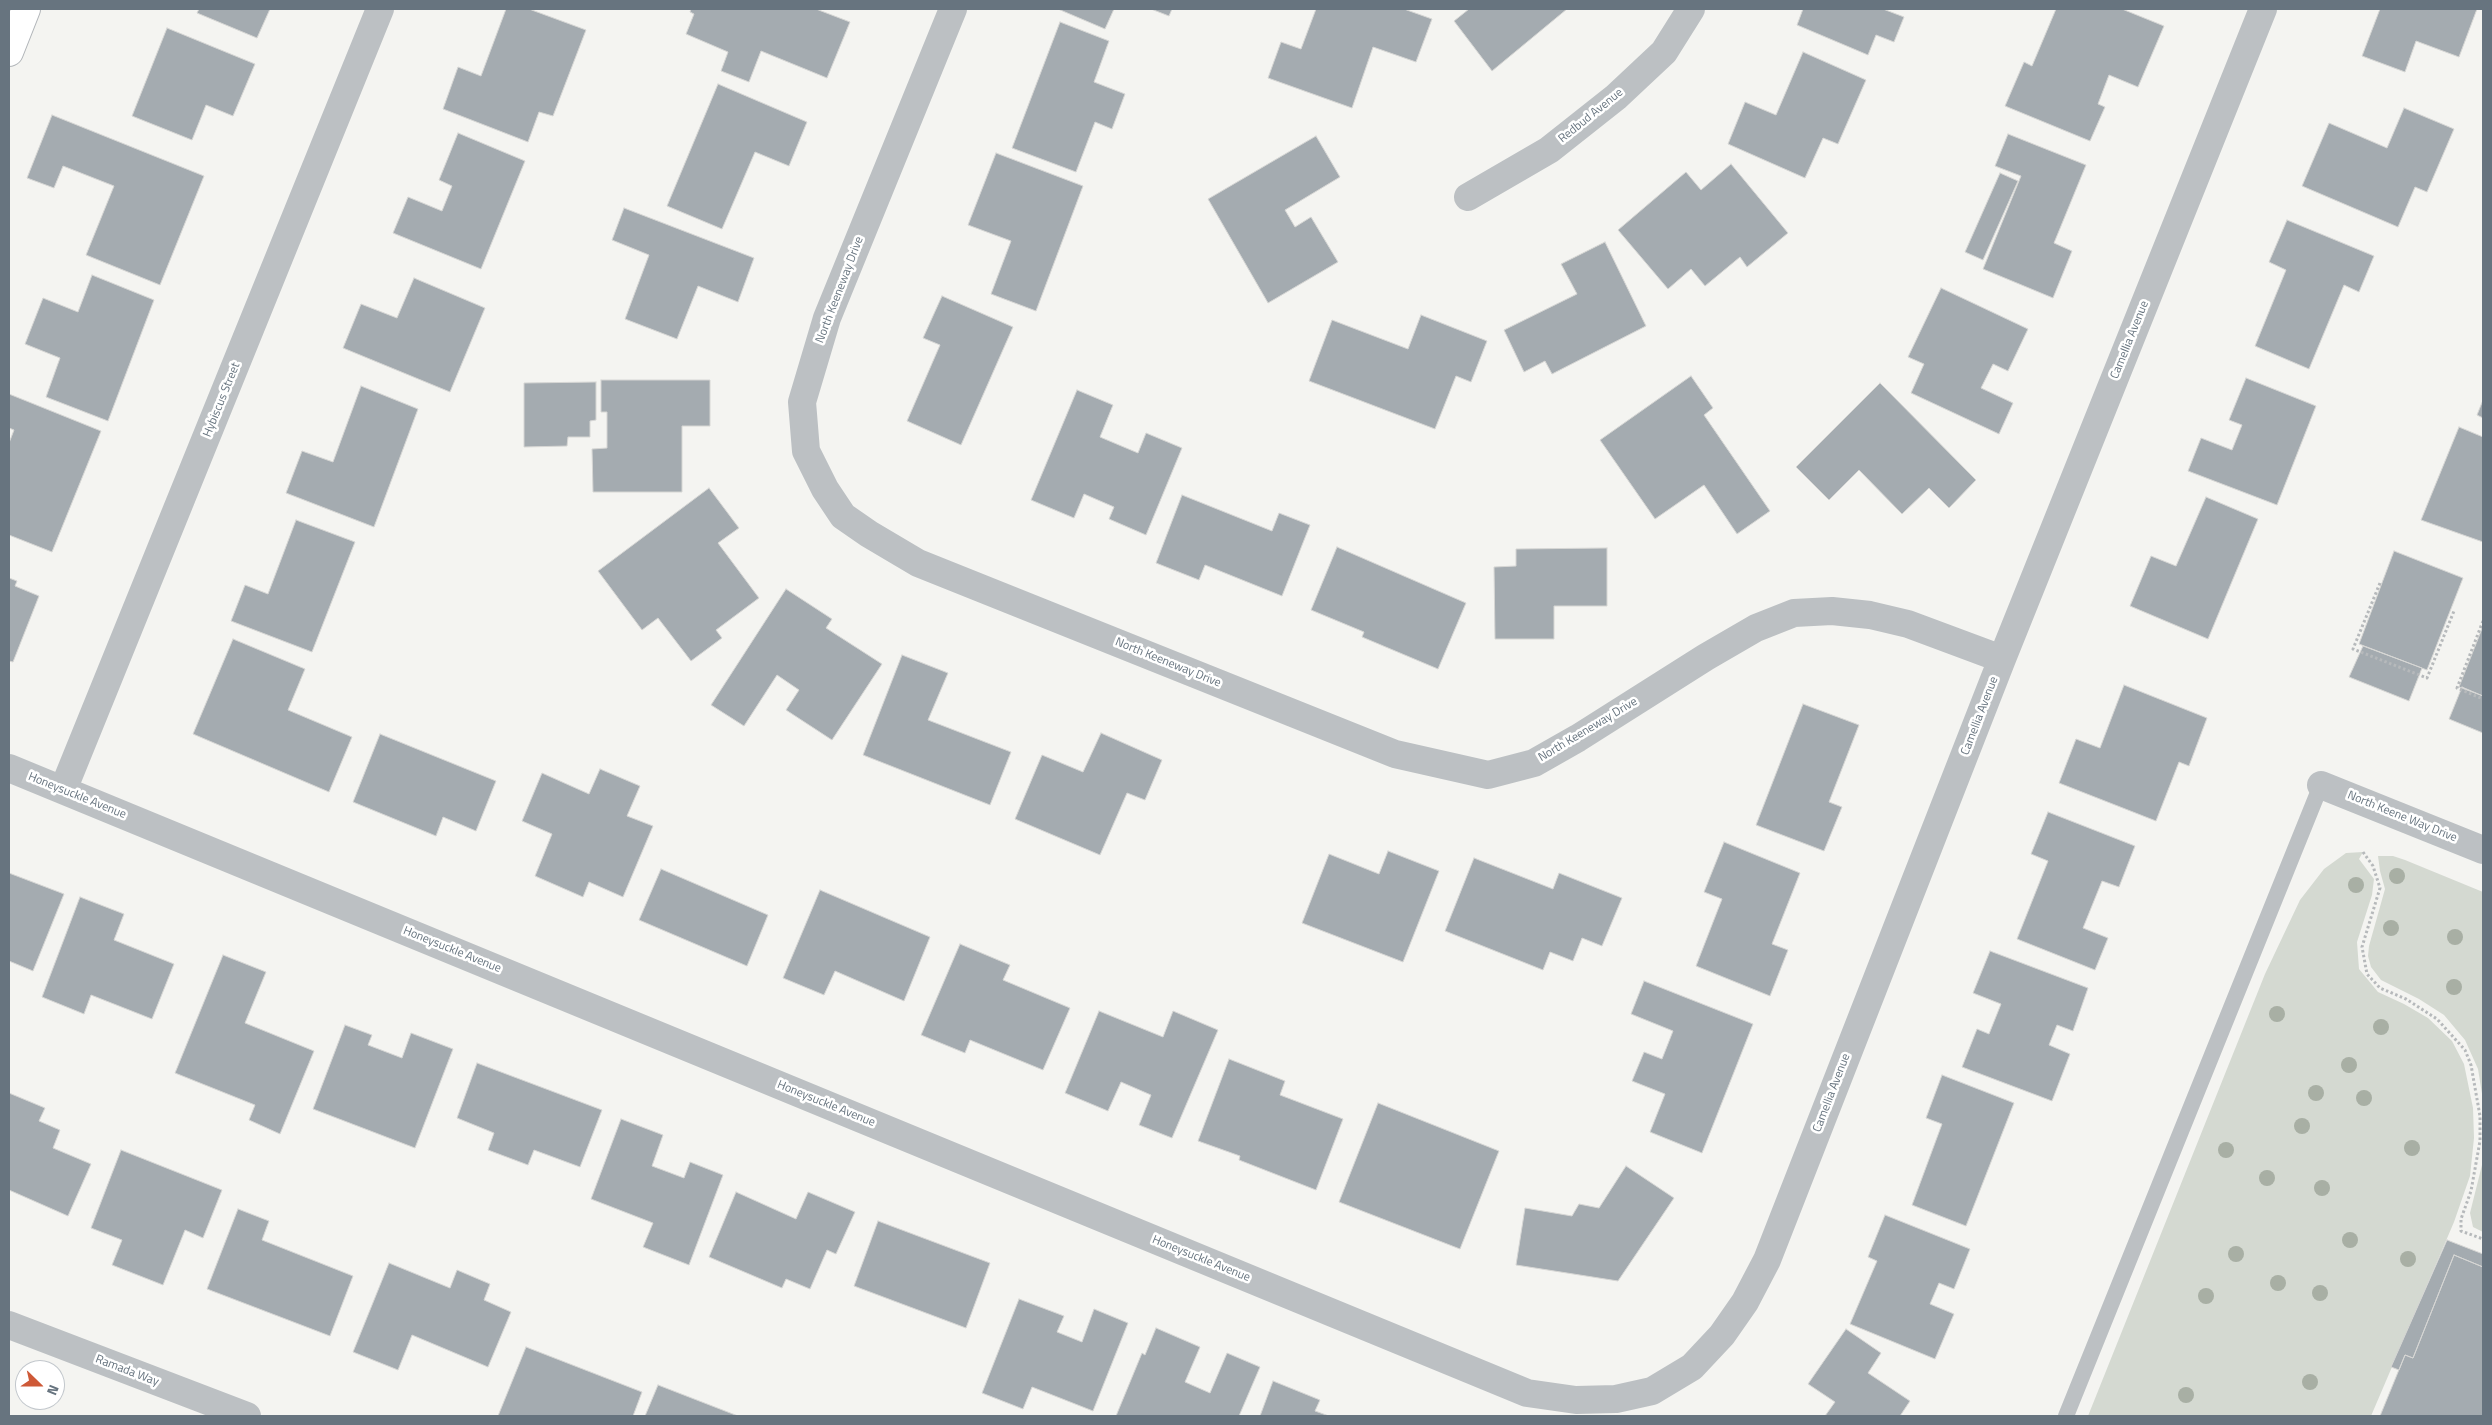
<!DOCTYPE html>
<style>
body{margin:0}
#map{position:relative;width:2492px;height:1425px;overflow:hidden;background:#f4f4f1;font-family:"Titillium Web",sans-serif}
canvas{display:block}
.frame{position:absolute;inset:0;border:10px solid #67747f;pointer-events:none}
.north{position:absolute;left:15px;top:1360px;width:50px;height:50px;box-sizing:border-box;background:#fff;border:1px solid #c2c7cc;border-radius:50%;rotate:112deg;font-size:14px;font-weight:700;line-height:20px;text-align:center;color:#67747f}
.north::after{content:'';display:block;margin:auto;width:18px;height:22px;background:#ce5937;clip-path:polygon(50% 0,100% 100%,50% 72%,0 100%)}
</style>
<div id="map">
<canvas width="2492" height="1425"></canvas>
<div class="frame"></div>
<div class="north">N</div>
</div>
<script>
const ctx = document.querySelector('canvas').getContext('2d');
ctx.lineJoin = 'round';
function fillPath(path, color) { ctx.fillStyle = color; ctx.fill(path, 'evenodd'); }
const toPath = rows => new Path2D(rows.map(r => 'M' + r).join(''));
function stroke(path, color, width, dash) { ctx.strokeStyle = color; ctx.lineWidth = width; ctx.lineCap = dash ? 'butt' : 'round'; ctx.setLineDash(dash || []); ctx.stroke(path); }
function write(font, color, halo, rows, align = 'center') {
  ctx.font = font + ' "Titillium Web",sans-serif'; ctx.lineWidth = 5; ctx.setLineDash([]); ctx.textBaseline = 'middle'; ctx.strokeStyle = halo; ctx.fillStyle = color; for (const [text, x, y, turn = 0] of rows) {
    ctx.save(); ctx.translate(x, y); ctx.rotate((+turn || 0) * Math.PI / 180); ctx.textAlign = isNaN(turn) ? turn : align; if (halo) ctx.strokeText(text, 0, 0); ctx.fillText(text, 0, 0); ctx.restore();
  }
}
const green = toPath([
 [2363,852,2359,859,2374,879,2372,895,2357,942,2359,969,2378,992,2404,1004,2428,1018,2452,1041,2464,1064,2473,1108,2474,1138,2470,1176,2454,1222,2371,1416,2088,1416,2265,974,2300,900,2324,869,2346,853],
 [2378,856,2393,856,2405,860,2483,892,2483,1100,2478,1069,2465,1040,2444,1015,2419,999,2381,980,2371,967,2368,956,2369,946,2385,889,2380,871],
 [2483,1161,2483,1232,2473,1227,2470,1213]
]);
const building = toPath([
 [199,9,270,9,257,38,197,13,199,9],
 [506,9,529,9,586,30,553,116,539,112,528,142,443,109,458,67,481,76,506,9],
 [691,9,816,9,850,22,827,78,761,51,749,82,721,71,728,52,686,34,694,14,690,12,691,9],
 [1058,9,1114,9,1105,29,1058,9],
 [1151,9,1172,9,1169,16,1151,9],
 [1316,9,1404,9,1432,19,1416,62,1373,47,1352,108,1268,78,1281,42,1301,49,1316,9],
 [1469,9,1567,9,1492,71,1454,21,1469,9],
 [1803,9,1883,9,1904,17,1894,42,1876,35,1868,55,1797,25,1803,9],
 [2056,9,2122,9,2164,26,2138,87,2109,75,2098,104,2105,107,2090,141,2005,106,2024,62,2032,66,2056,9],
 [2380,9,2477,9,2459,57,2416,41,2405,72,2362,56,2380,9],
 [1060,22,1109,41,1094,82,1125,94,1112,129,1095,122,1076,172,1012,148,1060,22],
 [167,28,255,64,233,116,206,105,192,140,132,116,167,28],
 [1803,52,1866,80,1838,144,1823,138,1805,178,1728,144,1745,102,1776,115,1803,52],
 [718,84,807,122,789,166,755,152,722,229,667,206,718,84],
 [2404,108,2454,129,2427,192,2415,187,2398,227,2302,186,2329,123,2387,148,2404,108],
 [52,115,204,176,160,285,86,255,114,186,63,166,54,188,27,178,52,115],
 [458,133,525,161,481,269,393,233,408,197,442,211,452,186,439,180,458,133],
 [2008,134,2086,165,2054,243,2072,251,2053,298,1983,269,2021,176,1995,166,2008,134],
 [1316,136,1340,177,1285,210,1295,227,1311,217,1338,262,1268,303,1208,199,1316,136],
 [996,153,1083,186,1036,311,991,294,1011,241,968,225,996,153],
 [1731,164,1788,233,1747,267,1740,257,1705,286,1691,269,1668,289,1618,230,1686,172,1701,190,1731,164],
 [2000,173,2018,181,1983,260,1965,252,2000,173],
 [624,208,754,258,738,302,698,286,677,339,625,319,649,255,612,240,624,208],
 [2287,220,2374,256,2359,292,2344,285,2309,369,2255,346,2286,270,2269,262,2287,220],
 [1605,242,1646,326,1552,374,1545,361,1524,372,1504,330,1577,294,1561,264,1605,242],
 [92,275,154,300,108,421,46,397,60,358,25,344,43,298,78,312,92,275],
 [414,278,485,308,450,392,343,348,361,304,397,318,414,278],
 [1941,288,2028,329,2008,371,1993,364,1981,388,2013,403,1999,434,1911,393,1924,364,1908,357,1941,288],
 [942,296,1013,327,961,445,907,421,940,345,923,338,942,296],
 [1421,315,1487,341,1471,382,1456,376,1435,429,1309,381,1332,320,1408,349,1421,315],
 [1691,376,1713,408,1704,415,1770,511,1737,534,1704,485,1655,519,1600,440,1691,376],
 [2246,378,2316,406,2277,505,2188,471,2201,438,2232,450,2242,425,2229,420,2246,378],
 [601,380,710,380,710,426,682,426,682,492,593,492,592,449,607,448,607,412,601,412,601,380],
 [596,382,596,420,590,421,590,437,568,437,567,446,524,447,524,383,596,382],
 [1880,383,1976,480,1949,508,1929,488,1902,514,1859,470,1829,500,1796,467,1880,383],
 [361,386,418,409,374,527,286,493,302,451,333,462,361,386],
 [1077,390,1113,405,1100,437,1138,453,1146,433,1182,448,1146,535,1109,519,1114,507,1084,494,1074,518,1031,500,1077,390],
 [9,394,101,431,52,552,9,535,9,443,14,430,9,428,9,394],
 [2483,400,2483,418,2477,415,2483,400],
 [2459,427,2483,437,2483,542,2421,520,2459,427],
 [709,488,739,528,718,543,759,598,716,630,722,638,691,661,658,618,642,630,598,571,709,488],
 [1182,495,1272,531,1279,513,1310,525,1282,596,1205,565,1199,580,1156,563,1182,495],
 [2206,497,2258,519,2208,639,2130,606,2151,556,2176,566,2206,497],
 [296,520,355,542,312,652,231,621,245,585,268,594,296,520],
 [1337,547,1466,603,1438,669,1362,637,1364,632,1311,610,1337,547],
 [1607,548,1607,606,1554,606,1554,639,1495,639,1494,567,1516,566,1516,549,1607,548],
 [2394,551,2463,578,2427,670,2359,644,2394,551],
 [9,578,17,581,15,586,39,596,13,662,9,661,9,578],
 [786,589,832,619,826,628,882,664,832,740,786,710,799,690,777,675,744,726,711,705,786,589],
 [2483,626,2483,696,2459,687,2483,626],
 [233,639,305,669,288,710,352,737,329,792,193,734,233,639],
 [2363,646,2422,668,2409,701,2349,677,2363,646],
 [902,655,948,673,928,720,1011,752,990,805,863,755,902,655],
 [2124,685,2207,718,2189,766,2179,762,2156,821,2059,783,2076,739,2100,748,2124,685],
 [2462,687,2483,696,2483,733,2449,719,2462,687],
 [1803,704,1859,725,1829,802,1842,807,1824,851,1756,825,1803,704],
 [1101,733,1162,760,1145,800,1127,793,1100,855,1015,819,1042,755,1083,772,1101,733],
 [380,734,496,781,476,831,443,817,436,836,353,802,380,734],
 [600,769,640,786,627,816,653,826,623,897,589,882,583,897,535,876,552,834,522,821,542,773,589,794,600,769],
 [2048,812,2135,846,2119,887,2102,881,2083,928,2108,938,2095,970,2017,939,2048,861,2031,854,2048,812],
 [1724,842,1800,873,1772,944,1788,950,1770,996,1696,966,1722,899,1704,892,1724,842],
 [1388,851,1439,871,1403,962,1302,923,1329,854,1379,874,1388,851],
 [1474,858,1553,889,1559,873,1622,898,1602,946,1582,938,1573,961,1550,952,1543,970,1445,931,1474,858],
 [661,869,768,915,747,966,639,920,661,869],
 [9,873,64,894,33,971,9,961,9,873],
 [820,890,930,937,904,1001,835,971,824,995,783,978,820,890],
 [80,897,124,914,114,940,174,964,152,1019,91,995,84,1014,42,997,80,897],
 [960,944,1010,965,1003,980,1070,1008,1043,1070,970,1040,965,1053,921,1035,960,944],
 [1990,951,2088,988,2073,1031,2057,1025,2049,1045,2070,1054,2052,1101,1962,1067,1977,1029,1989,1034,2001,1004,1973,993,1990,951],
 [223,955,266,972,245,1023,314,1051,280,1134,249,1120,255,1105,175,1073,223,955],
 [1644,981,1753,1024,1702,1153,1650,1132,1665,1094,1632,1081,1644,1052,1662,1059,1673,1031,1631,1014,1644,981],
 [1099,1011,1163,1037,1173,1011,1218,1030,1172,1138,1139,1125,1151,1095,1121,1082,1108,1111,1065,1093,1099,1011],
 [345,1025,372,1035,368,1045,402,1058,411,1033,453,1049,415,1148,313,1109,345,1025],
 [1229,1059,1285,1081,1280,1095,1343,1119,1316,1190,1239,1160,1240,1156,1198,1141,1229,1059],
 [477,1063,602,1110,580,1167,534,1150,528,1165,488,1150,494,1133,457,1118,477,1063],
 [1942,1075,2014,1103,1966,1226,1912,1205,1942,1124,1926,1118,1942,1075],
 [9,1093,45,1108,39,1121,60,1130,53,1148,91,1164,68,1216,9,1190,9,1093],
 [1378,1103,1499,1151,1460,1249,1339,1202,1378,1103],
 [621,1119,663,1135,652,1166,684,1178,690,1162,723,1175,689,1265,643,1247,653,1223,591,1199,621,1119],
 [121,1150,222,1190,203,1238,185,1230,163,1285,112,1265,122,1240,91,1228,121,1150],
 [1626,1166,1674,1198,1618,1281,1516,1265,1525,1208,1572,1216,1579,1204,1599,1208,1626,1166],
 [736,1192,796,1219,808,1192,855,1212,836,1254,827,1250,810,1289,786,1279,782,1288,709,1257,736,1192],
 [238,1209,269,1221,262,1240,353,1276,330,1336,207,1289,238,1209],
 [1885,1215,1970,1249,1954,1289,1939,1283,1930,1304,1954,1314,1935,1359,1850,1324,1877,1261,1868,1257,1885,1215],
 [878,1221,990,1263,966,1328,854,1286,878,1221],
 [2447,1240,2483,1254,2483,1267,2454,1255,2413,1358,2405,1355,2399,1370,2391,1367,2447,1240],
 [2454,1255,2483,1267,2483,1416,2380,1416,2405,1355,2413,1358,2454,1255],
 [389,1263,450,1288,457,1270,490,1284,484,1300,511,1312,488,1367,412,1335,398,1370,353,1352,389,1263],
 [1019,1299,1064,1316,1057,1332,1082,1342,1094,1309,1128,1323,1093,1411,1032,1387,1023,1409,982,1393,1019,1299],
 [1156,1328,1200,1347,1185,1382,1210,1393,1227,1353,1260,1367,1239,1416,1116,1416,1142,1353,1145,1355,1156,1328],
 [1846,1329,1881,1353,1868,1373,1910,1401,1900,1416,1825,1416,1835,1402,1808,1384,1846,1329],
 [526,1347,642,1392,633,1416,498,1416,526,1347],
 [1273,1381,1320,1400,1315,1411,1329,1416,1260,1416,1273,1381],
 [658,1385,738,1416,645,1416,658,1385]
]);
const path = toPath([
 [2380,583,2353,649,2427,678,2454,611],
 [2483,621,2457,688,2483,699],
 [2363,852,2373,866,2380,888,2362,947,2367,974,2380,988,2406,999,2437,1019,2465,1050,2471,1065,2480,1116,2480,1141,2471,1191,2461,1219,2461,1231,2483,1239]
]);
const service = toPath([
 [2066,1416,2321,785]
]);
const minor = toPath([
 [953,9,827,318,802,402,806,451,825,489,843,516,869,534,918,563,1395,754,1488,775,1534,763,1578,738,1706,657,1756,628,1794,613,1832,611,1870,615,1908,624,2002,659],
 [1468,197,1549,150,1616,97,1664,52,1691,9],
 [9,768,1527,1393,1576,1400,1616,1399,1652,1391,1692,1367,1722,1335,1745,1302,1767,1260,2002,659,2263,9],
 [2321,785,2483,850],
 [63,790,380,9],
 [9,1325,247,1416]
]);
const secondary = toPath([
 [9,52,26,9]
]);
const trees = [
 [2397,876],
 [2356,885],
 [2391,928],
 [2455,937],
 [2454,987],
 [2277,1014],
 [2381,1027],
 [2349,1065],
 [2316,1093],
 [2364,1098],
 [2302,1126],
 [2412,1148],
 [2226,1150],
 [2267,1178],
 [2322,1188],
 [2350,1240],
 [2236,1254],
 [2408,1259],
 [2278,1283],
 [2320,1293],
 [2206,1296],
 [2310,1382],
 [2186,1395]
];
const streetNames = [
 ["Redbud Avenue",1591,116,-39],
 ["North Keeneway Drive",840,290,-69],
 ["Camellia Avenue",2130,340,-68],
 ["Hybiscus Street",222,400,-68],
 ["North Keeneway Drive",1168,663,22],
 ["Camellia Avenue",1980,716,-69],
 ["North Keeneway Drive",1588,730,-31],
 ["Honeysuckle Avenue",77,796,22],
 ["North Keene Way Drive",2402,817,22],
 ["Honeysuckle Avenue",452,950,22],
 ["Camellia Avenue",1832,1093,-69],
 ["Honeysuckle Avenue",826,1104,22],
 ["Honeysuckle Avenue",1201,1259,22],
 ["Ramada Way",127,1371,21]
];
fillPath(green, '#d4d9d1');
fillPath(building, '#a4abb0');
stroke(building, '#d6d6d4', 1);
stroke(secondary, '#b1b5b9', 30);
stroke(path, '#b6b9bb', 3, [2.5, 2.5]);
stroke(service, '#bcc0c3', 16);
stroke(minor, '#bcc0c3', 28);
stroke(secondary, '#fff', 28);
ctx.fillStyle = '#a8afa4';
for (const [x, y] of trees) { ctx.beginPath(); ctx.arc(x, y, 8, 0, 2 * Math.PI); ctx.fill(); }
write('12px', '#67747f', '#fff', streetNames);
</script>
